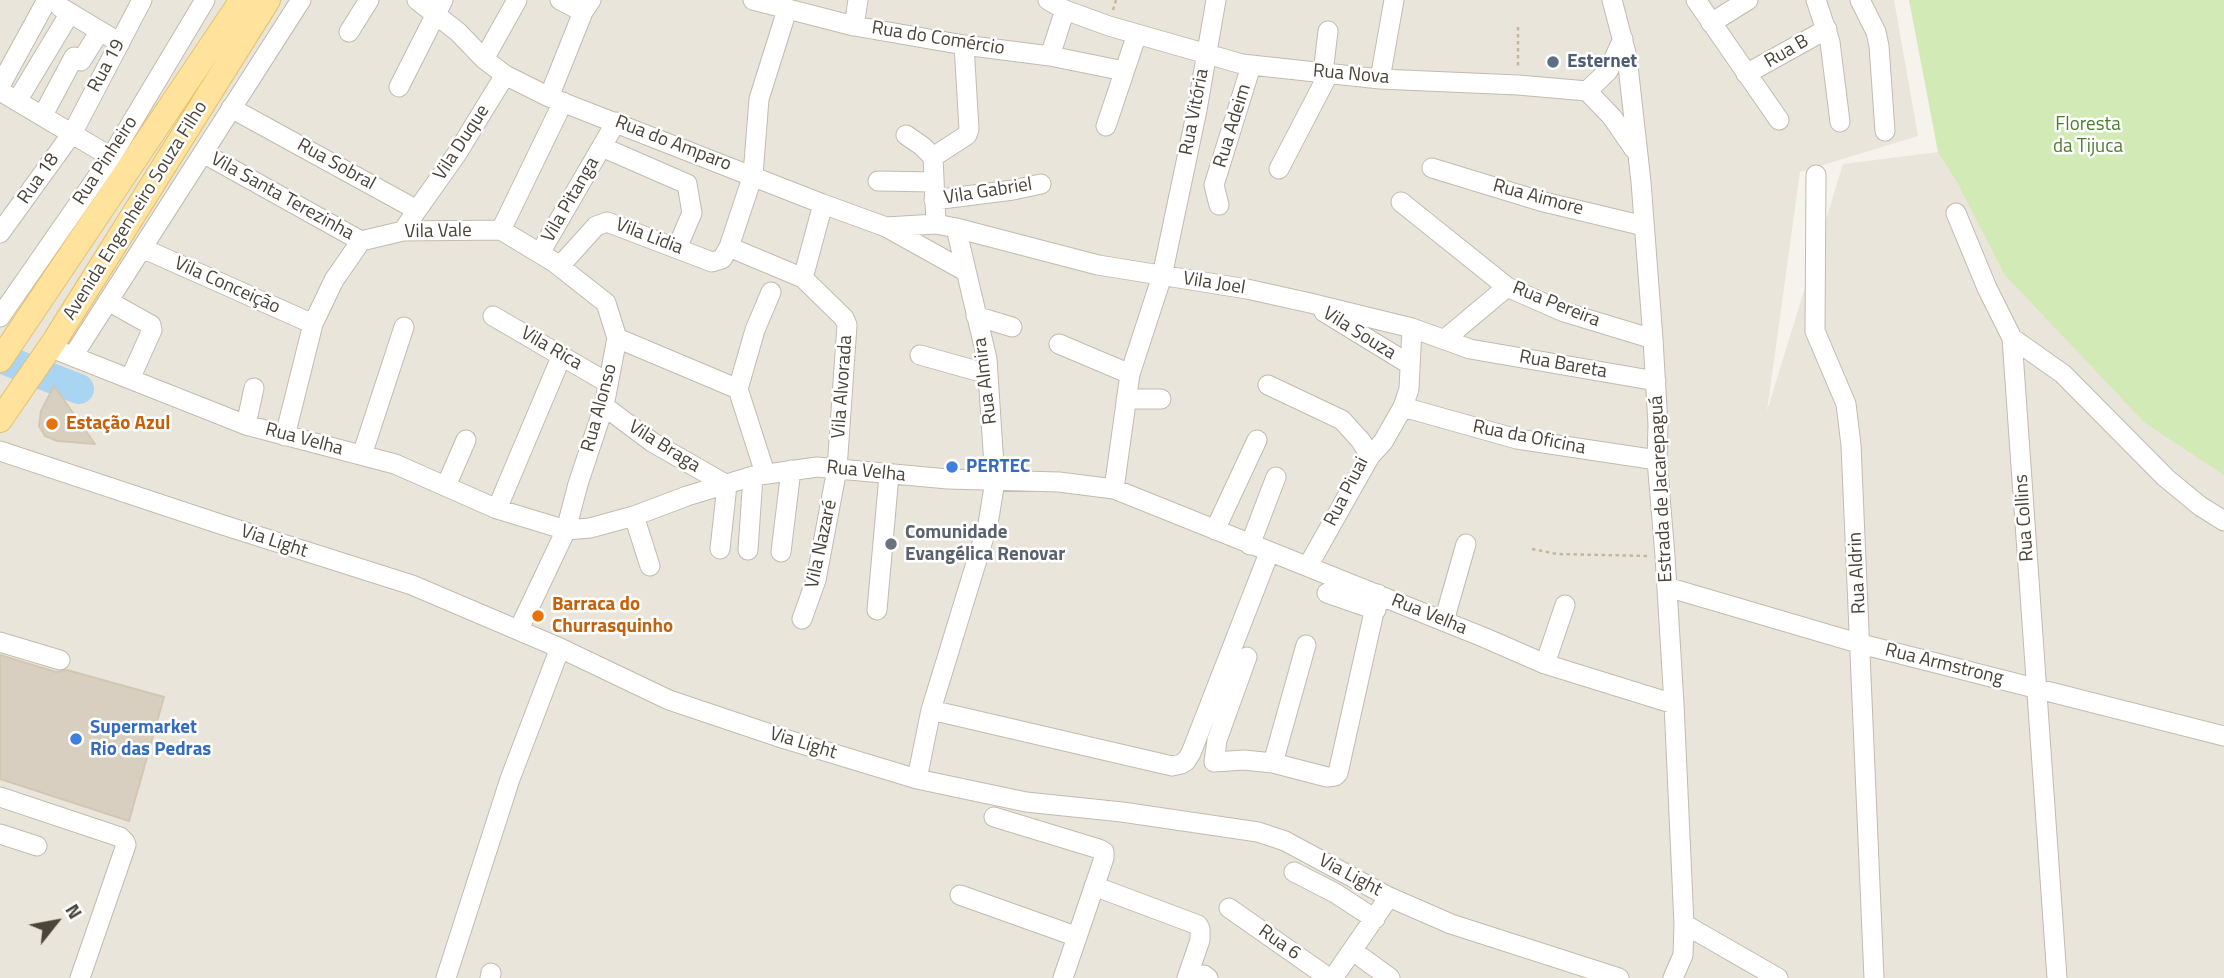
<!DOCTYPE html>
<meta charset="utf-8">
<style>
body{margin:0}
#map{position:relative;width:2224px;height:978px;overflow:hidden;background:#f6f3ec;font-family:"Titillium Web",sans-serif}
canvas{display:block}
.north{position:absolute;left:21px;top:887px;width:70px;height:70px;-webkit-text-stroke:5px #fff;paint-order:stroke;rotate:59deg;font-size:19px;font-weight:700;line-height:28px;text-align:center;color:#4b4439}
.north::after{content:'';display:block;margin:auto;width:24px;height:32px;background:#4b4439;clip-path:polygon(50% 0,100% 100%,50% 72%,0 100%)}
</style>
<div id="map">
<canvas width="2224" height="978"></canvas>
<div class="north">N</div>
</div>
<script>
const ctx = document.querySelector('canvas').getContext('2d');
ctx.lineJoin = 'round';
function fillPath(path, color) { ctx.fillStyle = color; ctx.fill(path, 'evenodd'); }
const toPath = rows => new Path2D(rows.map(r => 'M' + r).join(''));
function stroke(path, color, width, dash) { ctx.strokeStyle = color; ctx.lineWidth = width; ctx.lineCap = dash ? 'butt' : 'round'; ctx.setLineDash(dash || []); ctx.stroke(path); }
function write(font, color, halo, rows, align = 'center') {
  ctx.font = font + ' "Titillium Web",sans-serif'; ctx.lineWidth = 5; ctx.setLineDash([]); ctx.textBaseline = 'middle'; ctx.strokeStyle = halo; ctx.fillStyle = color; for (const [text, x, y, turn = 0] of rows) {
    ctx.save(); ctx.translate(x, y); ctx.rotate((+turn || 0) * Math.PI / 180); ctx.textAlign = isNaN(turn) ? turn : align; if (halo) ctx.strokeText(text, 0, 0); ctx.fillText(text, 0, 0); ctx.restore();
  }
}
const residential = toPath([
 [0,0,1894,0,1918,136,1800,172,1767,411,1843,164,1938,152,2224,284,2224,978,0,978]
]);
const green = toPath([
 [1909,0,2224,0,2224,475,2145,423,2004,274,1957,182,1938,152]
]);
const river = toPath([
 [0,358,79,389]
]);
const building = toPath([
 [54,386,95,444,58,441,45,436,39,426,41,411,54,386],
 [0,655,56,672,67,670,164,697,129,821,0,779,0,655]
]);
const path = toPath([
 [1113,10,1116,0],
 [1518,27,1518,68],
 [1532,549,1557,554,1648,556]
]);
const minor = toPath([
 [417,0,458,32,484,59,505,75,549,97,823,204,886,227,936,224,956,228,1098,265,1247,289,1310,303,1412,328,1470,349,1656,381],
 [560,0,583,12],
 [753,0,854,26,964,45,1050,56,1124,71],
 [1048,0,1065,10,1109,26,1242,64,1380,79,1518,85,1587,91,1612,117,1634,149],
 [1612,0,1627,57,1641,182,1653,339,1658,425,1657,460,1665,556,1674,704,1684,924,1683,955,1673,978],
 [1696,0,1779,120],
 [1816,0,1830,42,1840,122],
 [1860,0,1876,32,1879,46,1885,131],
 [60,7,120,43],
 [1711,23,1748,0],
 [854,26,858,0],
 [349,32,369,0],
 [1050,56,1065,10],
 [484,59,517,0],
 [81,61,100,31],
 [1323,73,1328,31],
 [1746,74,1827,29],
 [1380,79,1394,0],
 [0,86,47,0],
 [399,87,443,0],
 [0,91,111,157],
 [1587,91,1608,71,1623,39],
 [549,97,583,12,591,0],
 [17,101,70,13],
 [231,108,417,210,403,231],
 [43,115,74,57],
 [1106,126,1137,34],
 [906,135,922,146,933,157],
 [602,147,687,184,692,213,677,248],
 [203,153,361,241],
 [1432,168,1540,201,1644,226],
 [1279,169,1329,73],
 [1816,175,1815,331,1846,404,1851,445,1874,978],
 [878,181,933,182],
 [934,200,1013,190,1041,184],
 [1401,202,1507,287,1564,312,1653,339],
 [1219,205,1214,185,1251,66],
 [417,210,456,155,505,75],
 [1956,213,1987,288,2012,338,2057,978],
 [936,224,933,157,967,135,969,129,964,45],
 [886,227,965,271],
 [501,230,554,262,606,303,617,338,604,406,578,484,566,530,519,629],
 [501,230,563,102],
 [0,233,73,132,142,0],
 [729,247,803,278,844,318,847,325,837,469,816,580,802,619],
 [142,248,313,324],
 [540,253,616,122],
 [560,266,596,226,607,222,712,262,722,259,729,247,753,175,759,99,787,10],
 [803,278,823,204],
 [108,301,151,325,152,330,130,379],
 [1324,312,1409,364],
 [493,316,608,383],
 [976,316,1012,327],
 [0,317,111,157,205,0],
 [617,338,738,389],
 [2012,338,2063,374,2166,478,2200,506,2224,521],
 [1445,339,1507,287],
 [1059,344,1130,374],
 [59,351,246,425,395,464,497,509,566,530,590,528,634,516,687,496,753,476,817,467,948,479,1059,482,1114,489,1483,637,1545,664,1674,704],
 [920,355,988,374],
 [73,356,301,0],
 [1268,385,1342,420,1361,441,1370,456,1308,566],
 [1126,399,1161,399],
 [604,406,652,442,727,485,720,549],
 [1403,407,1517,439,1657,460],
 [246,425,254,388],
 [285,436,313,324,334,280,361,241,403,231,501,230],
 [0,451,223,525,412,585,560,648,669,700,785,739,917,779,1026,802,1122,812,1258,832,1285,841,1389,897,1451,924,1619,978],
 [362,455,404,327],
 [1370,456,1383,442,1403,407,1409,389,1412,328],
 [765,473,738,389,755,330,771,292],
 [446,486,466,440],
 [1114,489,1130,374,1162,276,1197,110,1216,0],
 [497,509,562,355],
 [634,516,650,566],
 [1215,530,1257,440],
 [1250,545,1276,477],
 [748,550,753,476],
 [781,552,791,470],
 [1667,587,1861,644,2224,736],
 [1327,593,1376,610],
 [877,610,889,475],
 [1444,621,1466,544],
 [0,642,60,660],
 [1247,657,1217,740,1214,762,1244,760,1273,763,1327,777,1335,776,1338,773,1378,594],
 [1545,664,1565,605],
 [931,710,1172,766,1181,764,1186,761,1191,753,1269,553],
 [1273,763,1306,645],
 [917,779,931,710,988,524,995,481,987,359,956,228],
 [0,797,120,837,125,842,126,845,80,978],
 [994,817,1099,849,1104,852,1104,858,1063,978],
 [0,834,37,846],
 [1294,872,1335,893,1375,919],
 [1094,886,1198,925,1200,929,1200,940,1187,978],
 [960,895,1075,936],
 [1229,908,1329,978],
 [1684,924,1778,978],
 [1353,951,1390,978],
 [1204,975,1208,978],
 [446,978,510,779,560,648],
 [490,978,491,973],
 [1333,978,1389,897]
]);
const major = toPath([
 [0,360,242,0],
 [0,420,55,340,268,0]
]);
const markers = [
 [1553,62,7,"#5c6f8a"],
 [52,424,7,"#e8710a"],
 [952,467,7,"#3f7fe0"],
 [891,544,7,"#6b7280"],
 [538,616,7,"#e8710a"],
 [76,739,7,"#3f7fe0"]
];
const streetNames = [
 ["Rua do Comércio",938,39,9],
 ["Rua B",1787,52,-30],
 ["Rua 19",107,66,-62],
 ["Rua Nova",1351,75,5],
 ["Rua Vitória",1195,112,-79],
 ["Rua Adeim",1233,126,-73],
 ["Vila Duque",462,143,-57],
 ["Rua do Amparo",673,144,21],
 ["Rua Pinheiro",106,161,-57],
 ["Rua Sobral",336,165,29],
 ["Rua 18",39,179,-55],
 ["Vila Gabriel",988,192,-9],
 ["Vila Santa Terezinha",282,197,29],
 ["Rua Aimore",1538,198,15],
 ["Vila Pitanga",571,200,-60],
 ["Avenida Engenheiro Souza Filho",136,211,-58],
 ["Vila Vale",438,232,-1],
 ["Vila Lidia",649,237,21],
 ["Vila Joel",1214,284,9],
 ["Vila Conceição",227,286,24],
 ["Rua Pereira",1556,305,22],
 ["Vila Souza",1359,334,32],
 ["Vila Rica",551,349,30],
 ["Rua Bareta",1563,365,10],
 ["Rua Almira",986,381,-97],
 ["Vila Alvorada",843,387,-86],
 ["Rua Alonso",600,408,-75],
 ["Rua da Oficina",1529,438,11],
 ["Rua Velha",304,440,15],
 ["Vila Braga",664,447,32],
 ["Rua Velha",866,472,6],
 ["Estrada de Jacarepaguá",1662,489,-93],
 ["Rua Piuai",1347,492,-63],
 ["Rua Collins",2025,518,-94],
 ["Via Light",274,542,18],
 ["Vila Nazaré",822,544,-78],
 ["Rua Aldrin",1858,573,-93],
 ["Rua Velha",1429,615,22],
 ["Rua Armstrong",1944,665,14],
 ["Via Light",803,744,17],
 ["Via Light",1350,876,28],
 ["Rua 6",1279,943,35]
];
const serviceNames = [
 ["Esternet",1567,62]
];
const parkNames = [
 ["Floresta",2088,125],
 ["da Tijuca",2088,147]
];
const foodNames = [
 ["Estação Azul",66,424],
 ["Barraca do",552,605],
 ["Churrasquinho",552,627]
];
const shopNames = [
 ["PERTEC",966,467],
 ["Supermarket",90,728],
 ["Rio das Pedras",90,750]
];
const worshipNames = [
 ["Comunidade",905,533],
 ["Evangélica Renovar",905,555]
];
fillPath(residential, '#eae5da');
fillPath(green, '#d2eab5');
stroke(river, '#a9d4f2', 30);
fillPath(building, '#d8cfc1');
stroke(building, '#d3c7b4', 2);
stroke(minor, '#c2bbae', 21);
stroke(major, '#e6c16a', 26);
stroke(path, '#c4b79f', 2.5, [3.5, 3.5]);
stroke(minor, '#fff', 19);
stroke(major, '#ffe39c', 24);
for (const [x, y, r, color] of markers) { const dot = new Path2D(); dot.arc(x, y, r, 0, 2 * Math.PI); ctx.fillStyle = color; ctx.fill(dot); stroke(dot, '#fff', 2.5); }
write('19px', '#4b4439', '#fff', streetNames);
write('bold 19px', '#4e5e75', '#fff', serviceNames, 'left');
write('19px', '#4a7f2a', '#fff', parkNames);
write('bold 19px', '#c56008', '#fff', foodNames, 'left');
write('bold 19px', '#366cbe', '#fff', shopNames, 'left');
write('bold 19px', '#5b616d', '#fff', worshipNames, 'left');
</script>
